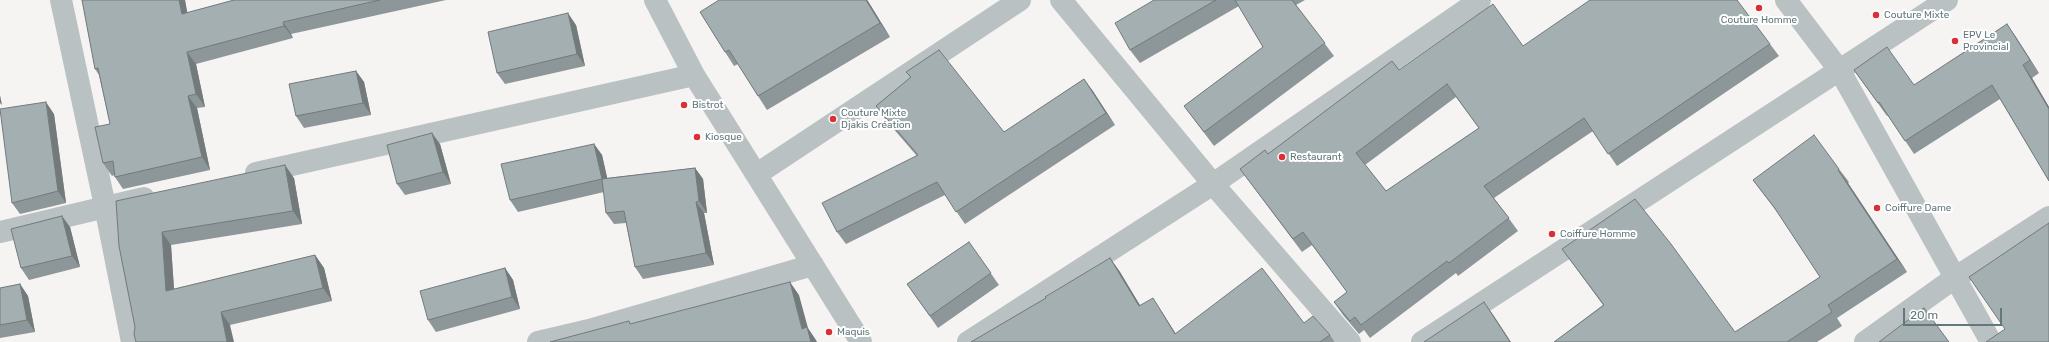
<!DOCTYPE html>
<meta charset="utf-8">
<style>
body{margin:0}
#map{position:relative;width:2049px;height:342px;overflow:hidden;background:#f5f4f2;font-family:Rubik,sans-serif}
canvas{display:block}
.scale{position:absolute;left:1903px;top:308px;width:99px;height:18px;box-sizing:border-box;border:2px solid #62787b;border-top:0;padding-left:5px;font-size:12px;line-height:14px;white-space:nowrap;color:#62787b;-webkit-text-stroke:3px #fff;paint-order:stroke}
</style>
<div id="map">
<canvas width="2049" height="342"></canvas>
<div class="scale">20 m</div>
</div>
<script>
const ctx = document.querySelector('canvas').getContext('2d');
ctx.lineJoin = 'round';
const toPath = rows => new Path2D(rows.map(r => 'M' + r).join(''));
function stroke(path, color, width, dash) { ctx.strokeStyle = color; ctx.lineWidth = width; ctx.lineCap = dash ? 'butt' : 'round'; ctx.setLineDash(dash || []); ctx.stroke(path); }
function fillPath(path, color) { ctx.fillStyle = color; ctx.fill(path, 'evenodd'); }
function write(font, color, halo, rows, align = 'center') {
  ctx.font = font + ' Rubik,sans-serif'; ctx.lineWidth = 4; ctx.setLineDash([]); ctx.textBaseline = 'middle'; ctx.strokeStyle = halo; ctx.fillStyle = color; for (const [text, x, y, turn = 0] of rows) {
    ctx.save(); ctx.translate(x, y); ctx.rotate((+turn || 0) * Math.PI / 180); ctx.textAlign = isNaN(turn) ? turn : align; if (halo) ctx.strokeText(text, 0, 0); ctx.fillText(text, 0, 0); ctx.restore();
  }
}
const street = toPath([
 [61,0,105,206,132,342],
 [655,0,694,75,861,342],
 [1061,0,1213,184,1350,342],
 [1786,0,1840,71,1991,342],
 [256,173,694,75],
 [757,174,1020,0],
 [0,232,144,198],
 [538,342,589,330,813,265],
 [968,342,1213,184,1480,0],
 [1422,342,1947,0],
 [1865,342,1956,277,2049,217]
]);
const wall = toPath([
 [82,0,185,0,187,13,234,0,446,0,291,34,293,38,196,64,205,107,197,108,210,170,123,189,115,177,114,175,112,176,103,163,110,124,99,75,95,69],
 [867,0,890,37,767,110,758,96,738,64,734,66,725,52,700,12],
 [1154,0,1305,0,1296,5,1334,56,1214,146,1184,106,1263,47,1239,6,1140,63,1130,50],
 [2007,24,2039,73,2032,78,2049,107,2049,181,2000,99,1914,154,1888,115,1887,116,1854,70,1914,85],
 [576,25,585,66,505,84,497,73],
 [1770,44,1779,56,1617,166,1593,131,1494,198,1518,231,1458,276,1456,273,1370,338,1364,330,1359,334,1343,315,1334,302,1347,292,1312,245,1302,252,1240,169,1268,154,1399,70,1523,46],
 [1456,97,1479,128,1386,191,1365,165],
 [356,71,364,82,371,115,304,128,296,116],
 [906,72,1004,132,1084,79,1115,125,965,224,945,195,846,244,837,232,917,156,885,119,876,106,911,78],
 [54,114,66,203,20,214,12,203],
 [440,144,451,184,405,195,397,184],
 [594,144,602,155,607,178,695,168,703,179,707,213,704,213,714,265,643,279,635,267,626,223,614,224,606,213,604,192,518,212,510,200],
 [1839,169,1849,182,1848,183,1907,272,1837,318,1842,326,1817,342,1554,342,1603,305,1562,249,1735,332,1820,277,1780,216,1753,180],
 [294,178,302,224,171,245,174,289,315,255,324,268,332,301,230,325,135,327,119,246],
 [70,227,80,267,29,280,21,268],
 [969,242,999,285,938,328,907,284],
 [1110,258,1120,272,1140,306,1162,312,1175,333,1304,323,1330,335,1335,342,971,342,1046,298],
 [505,268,513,280,520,309,436,332,428,320],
 [20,284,28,296,35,332,0,338,0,288]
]);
const shadedWall = toPath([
 [179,0,185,0,190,27,182,14],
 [866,0,867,0,868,1,890,37,880,23],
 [568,13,576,25,585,66,577,54],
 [283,22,291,34,293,38,284,26],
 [2007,24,2016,37,2039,73,2030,60],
 [187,52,196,64,205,107,196,94],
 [2023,65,2032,78,2049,107,2049,109],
 [356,71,364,82,371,115,363,103],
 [1084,79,1093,91,1115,125,1106,113],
 [0,95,2,105,0,103],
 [188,96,197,108,210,170,202,157],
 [46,102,54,114,66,203,58,191],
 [432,133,440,144,451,184,443,172],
 [594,144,602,155,610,190,602,179],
 [285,165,294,178,302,224,293,211],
 [695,168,703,179,707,213,699,201],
 [1838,170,1848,183,1907,272,1897,259],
 [696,202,704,213,714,265,706,253],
 [62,216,70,227,80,267,72,256],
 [162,232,171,245,175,304,166,291],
 [315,255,324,268,332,301,323,288],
 [1110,258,1120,272,1149,320,1139,306],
 [505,268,513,280,520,309,512,297],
 [790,282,799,295,808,328,816,340,817,342,811,342,802,329],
 [20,284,28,296,35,332,27,320],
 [1153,298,1162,312,1181,342,1175,334],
 [1484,302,1494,316,1511,342,1510,342],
 [221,312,230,325,234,342,227,342]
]);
const building = toPath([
 [82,0,179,0,182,14,234,0,380,0,283,22,284,26,187,52,196,94,188,96,202,157,115,177,113,161,103,163,95,127,110,124,98,68,95,69,82,0],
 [719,0,866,0,880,23,758,96,729,50,725,52,700,12,719,0],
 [1154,0,1216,0,1130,50,1115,23,1154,0],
 [1235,0,1292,0,1325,43,1204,132,1184,106,1263,47,1235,0],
 [1590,0,1737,0,1770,44,1608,154,1584,118,1484,186,1509,218,1449,263,1447,261,1361,325,1355,317,1350,321,1334,302,1347,292,1303,232,1293,239,1240,169,1265,150,1268,154,1392,61,1399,70,1493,4,1523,46,1590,0],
 [1447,84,1479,128,1386,191,1356,153,1447,84],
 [568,13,577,54,497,73,488,32,568,13],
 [2007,24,2030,60,2023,65,2049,109,2049,181,1992,85,1905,141,1879,102,1878,103,1854,70,1887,47,1914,85,2007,24],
 [939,50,1004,132,1084,79,1106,113,956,212,937,182,837,232,822,203,918,155,876,106,911,77,906,72,939,50],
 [356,71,363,103,296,116,289,84,356,71],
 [46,102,58,191,12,203,0,109,46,102],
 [432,133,443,172,397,184,387,145,432,133],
 [1814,135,1839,169,1838,170,1897,259,1828,305,1832,312,1787,342,1554,342,1604,305,1562,249,1635,199,1671,244,1735,332,1820,277,1774,207,1753,180,1814,135],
 [594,144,602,179,510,200,501,164,594,144],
 [285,165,293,211,162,232,166,291,315,255,323,288,221,312,227,342,136,342,134,334,135,327,119,246,116,201,285,165],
 [695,168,699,201,696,202,706,253,635,267,624,211,606,213,602,179,695,168],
 [62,216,72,256,21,268,11,229,62,216],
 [2049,223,2049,342,1986,342,2005,329,1969,277,2049,223],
 [969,242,991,273,930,316,907,284,969,242],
 [1110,258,1139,306,1153,298,1175,334,1262,268,1304,323,1313,316,1330,335,1320,342,971,342,1046,298,1045,297,1110,258],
 [505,268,512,297,428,320,420,291,505,268],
 [790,282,802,329,807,327,811,342,550,342,629,321,630,324,790,282],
 [20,284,27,320,0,325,0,288,20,284],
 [1484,302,1510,342,1424,342,1484,302],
 [1924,308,1949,342,1879,342,1924,308]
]);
const markers = [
 [1759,8,4,"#d92f35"],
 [1876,15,4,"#d92f35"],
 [1955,41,4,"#d92f35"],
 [684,105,4,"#d92f35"],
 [833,119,4,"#d92f35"],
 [697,137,4,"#d92f35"],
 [1282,157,4,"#d92f35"],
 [1877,208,4,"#d92f35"],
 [1552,234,4,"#d92f35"],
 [829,332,4,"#d92f35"]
];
const poiNames = [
 ["Couture Mixte",1884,15],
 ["Couture Homme",1759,20,"center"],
 ["EPV Le",1963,35],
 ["Provincial",1963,47],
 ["Bistrot",692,105],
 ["Couture Mixte",841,113],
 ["Djakis Création",841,125],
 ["Kiosque",705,137],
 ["Restaurant",1290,157],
 ["Coiffure Dame",1885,208],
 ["Coiffure Homme",1560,234],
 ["Maquis",837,332]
];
stroke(street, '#bac1c2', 22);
fillPath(wall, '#8d9698');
fillPath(shadedWall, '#737a7c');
fillPath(building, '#a4afb1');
stroke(building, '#737a7c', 1);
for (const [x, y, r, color] of markers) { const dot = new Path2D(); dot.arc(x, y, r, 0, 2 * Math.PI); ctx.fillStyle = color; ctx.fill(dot); stroke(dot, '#fff', 1.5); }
write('10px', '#62787b', '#fff', poiNames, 'left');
</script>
